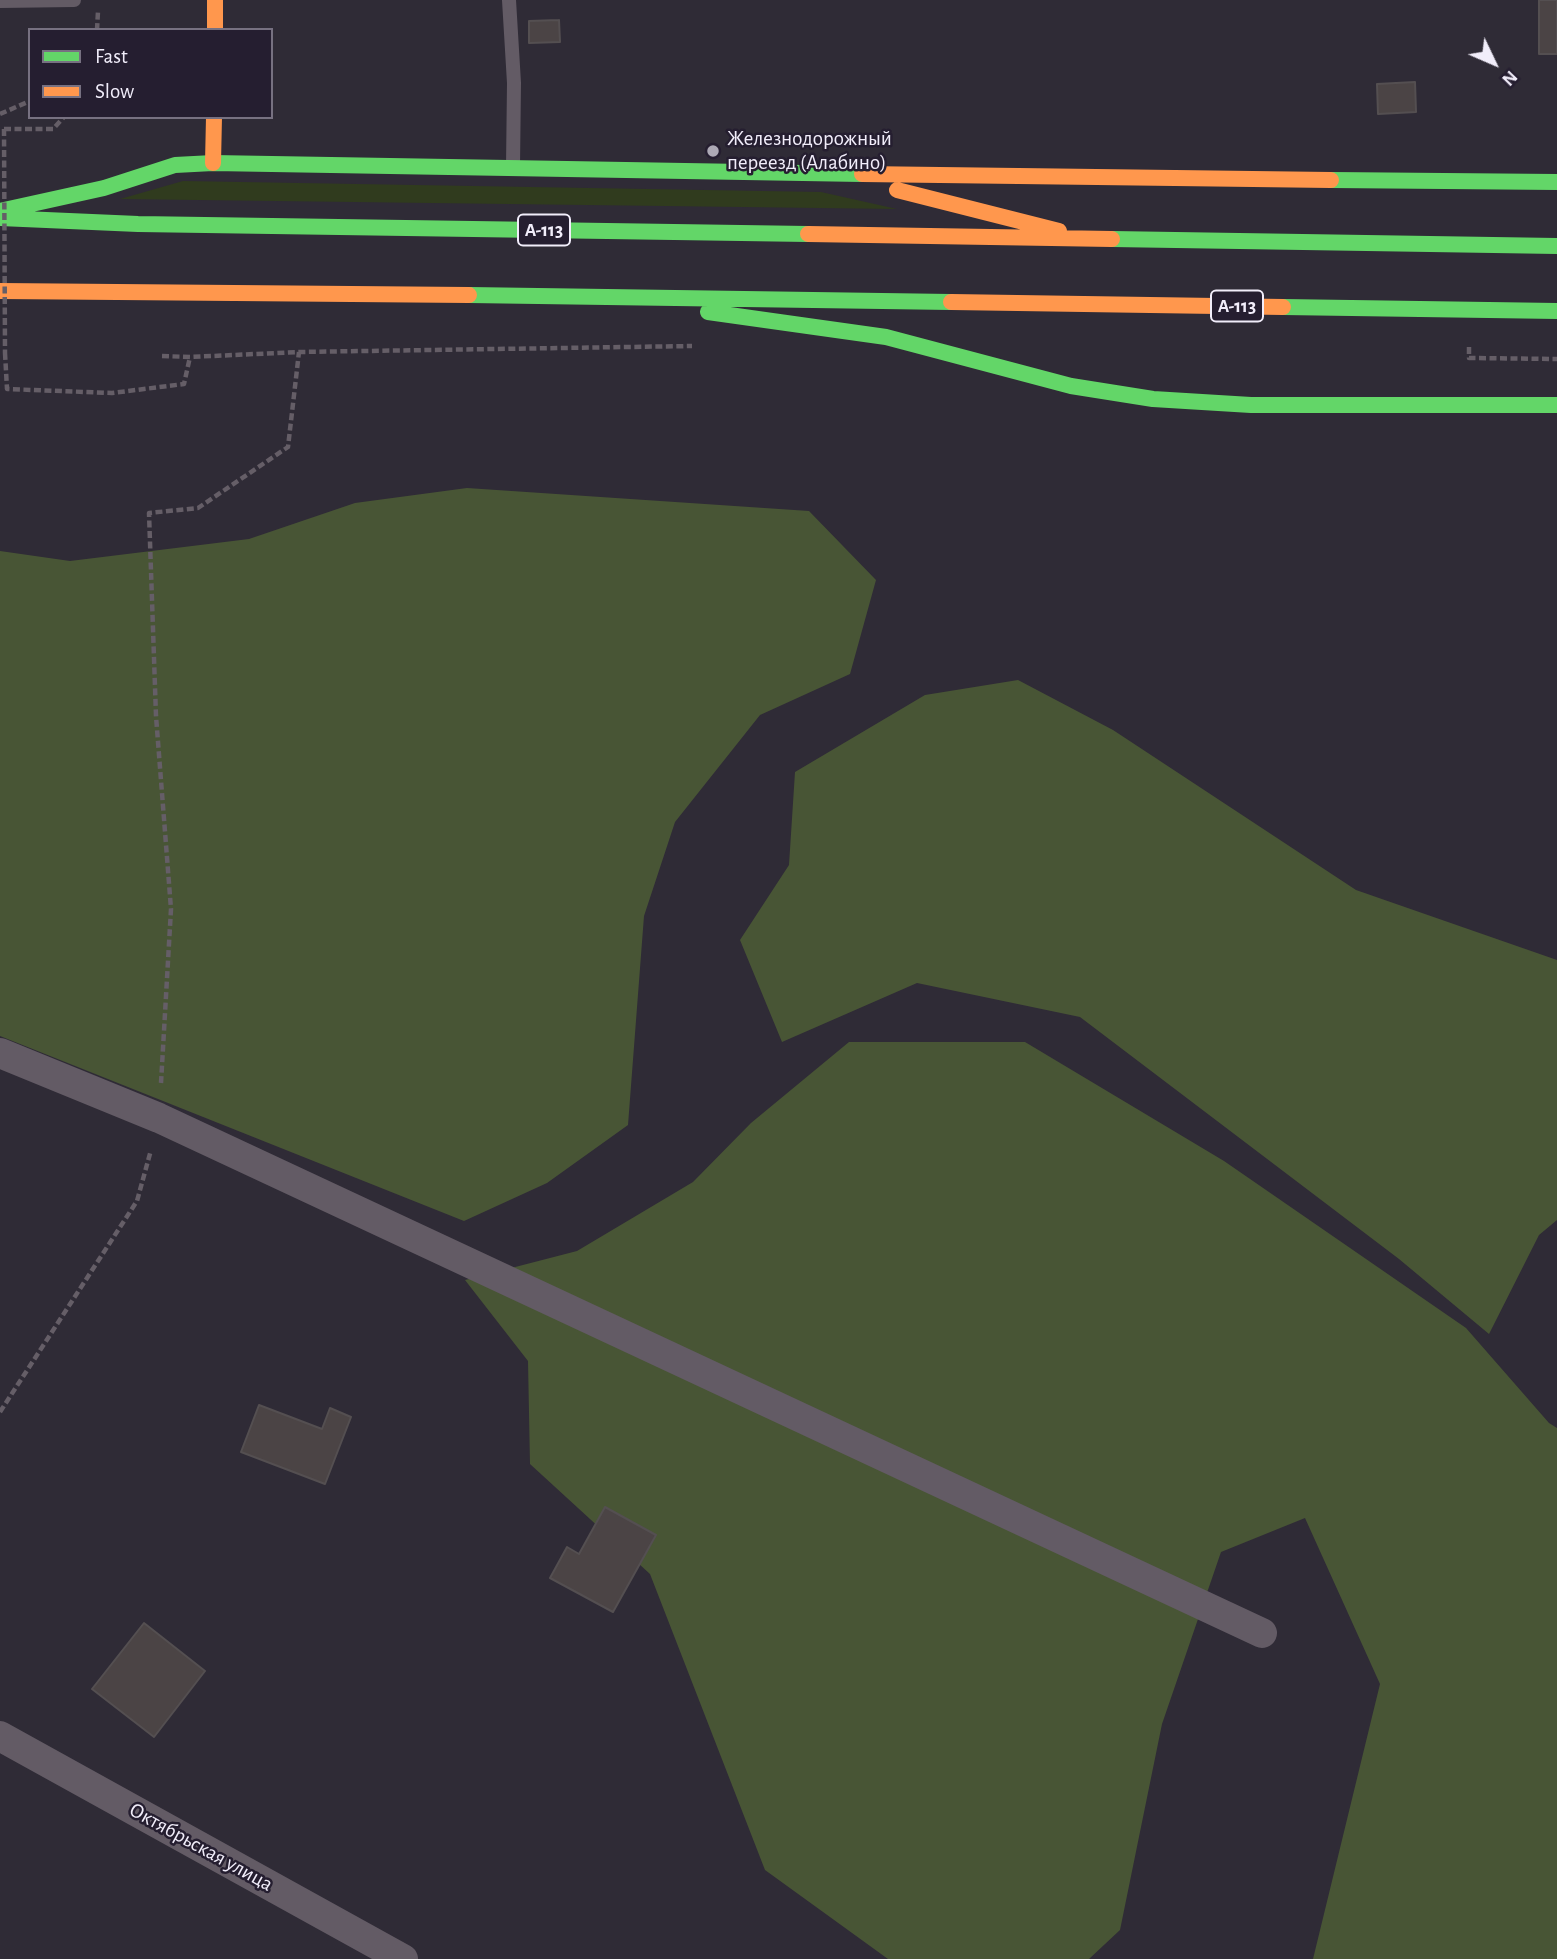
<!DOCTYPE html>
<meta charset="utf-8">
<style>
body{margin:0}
#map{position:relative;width:1557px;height:1959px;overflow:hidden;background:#2f2b36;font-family:"Alegreya Sans",sans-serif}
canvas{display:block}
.legend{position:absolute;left:28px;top:28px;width:245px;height:91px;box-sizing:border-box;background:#251e30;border:2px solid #777181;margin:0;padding:9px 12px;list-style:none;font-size:21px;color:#f1edfa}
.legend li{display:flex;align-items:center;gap:14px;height:35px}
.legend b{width:35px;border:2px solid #777181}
.north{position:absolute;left:1459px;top:28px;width:70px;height:70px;-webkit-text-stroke:5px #251e30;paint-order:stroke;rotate:134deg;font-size:19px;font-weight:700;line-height:28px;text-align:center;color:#f1edfa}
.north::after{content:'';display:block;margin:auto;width:24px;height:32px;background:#f1edfa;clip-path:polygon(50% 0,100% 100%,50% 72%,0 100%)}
</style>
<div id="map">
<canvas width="1557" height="1959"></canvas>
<ul class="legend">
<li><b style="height:9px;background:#63d668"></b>Fast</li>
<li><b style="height:9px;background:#ff974d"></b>Slow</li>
</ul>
<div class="north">N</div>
</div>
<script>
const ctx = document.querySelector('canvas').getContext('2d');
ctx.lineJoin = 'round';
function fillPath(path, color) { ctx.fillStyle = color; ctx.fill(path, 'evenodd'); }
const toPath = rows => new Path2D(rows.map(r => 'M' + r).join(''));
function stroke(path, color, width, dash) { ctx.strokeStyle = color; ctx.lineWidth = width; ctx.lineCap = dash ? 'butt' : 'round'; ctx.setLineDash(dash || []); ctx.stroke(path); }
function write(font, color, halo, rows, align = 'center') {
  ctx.font = font + ' "Alegreya Sans",sans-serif'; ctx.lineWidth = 5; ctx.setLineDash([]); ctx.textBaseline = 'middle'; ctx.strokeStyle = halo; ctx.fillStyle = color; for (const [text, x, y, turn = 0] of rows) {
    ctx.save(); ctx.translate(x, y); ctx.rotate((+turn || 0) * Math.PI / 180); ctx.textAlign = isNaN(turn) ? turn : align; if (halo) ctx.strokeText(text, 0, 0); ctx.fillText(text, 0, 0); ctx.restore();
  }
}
const green = toPath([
 [183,181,821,192,897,209,120,199]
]);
const forest = toPath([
 [467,488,809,511,876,580,850,674,760,715,675,822,644,916,628,1125,547,1183,464,1221,0,1036,0,551,70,561,249,539,355,503],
 [1018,680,1113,730,1356,890,1557,960,1557,1220,1539,1235,1489,1334,1399,1259,1080,1017,917,983,782,1042,740,940,789,865,795,772,925,695],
 [849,1042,1025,1042,1224,1161,1466,1328,1549,1423,1557,1428,1557,1959,1313,1959,1380,1684,1305,1518,1221,1552,1162,1724,1120,1930,1089,1959,888,1959,765,1870,650,1574,530,1464,528,1361,465,1280,577,1251,693,1182,751,1123]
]);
const building = toPath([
 [1539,0,1557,0,1557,54,1539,54,1539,0],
 [559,20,560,42,529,43,529,21,559,20],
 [1415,82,1416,112,1378,114,1377,84,1415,82],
 [259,1405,322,1429,330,1408,351,1417,325,1484,241,1452,259,1405],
 [605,1507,656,1535,613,1612,550,1578,567,1547,579,1554,605,1507],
 [144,1623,205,1671,154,1737,92,1689,144,1623]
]);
const path = toPath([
 [97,30,98,11],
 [0,114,30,101],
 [4,129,53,129,64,117],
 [1469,347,1469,358,1557,359],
 [5,353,7,389,112,393,184,384,190,357],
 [162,356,190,357,299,352,692,346],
 [161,1083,171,909,156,716,149,513,198,508,288,447,299,352],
 [0,1412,137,1201,151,1150]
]);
const lane = toPath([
 [509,0,514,83,513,166],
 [0,1,74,0]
]);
const street = toPath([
 [0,1053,159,1118,1262,1633],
 [0,1736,403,1959]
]);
const fast = toPath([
 [1331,180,1557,182],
 [0,211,104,188,175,165,213,163,862,174],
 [0,218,138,224,808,234],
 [1112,239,1557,246],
 [469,295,951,302],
 [1283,307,1557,311],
 [708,312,886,337,1071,386,1153,399,1251,405,1557,405]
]);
const slow = toPath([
 [215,0,215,30],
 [213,163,214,117],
 [862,174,1331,180],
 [897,190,1059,231],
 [808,234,1112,239],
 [0,291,469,295],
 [951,302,1283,307]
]);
const pathBridge = toPath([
 [4,129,5,353]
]);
const markers = [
 [713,151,7,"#ada9b5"]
];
const shields = [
 [544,230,52],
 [1237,306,52]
];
const shieldNames = [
 ["А-113",544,230],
 ["А-113",1237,306]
];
const poiNames = [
 ["Железнодорожный",727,139],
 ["переезд (Алабино)",727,163]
];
const streetNames = [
 ["Октябрьская улица",201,1847,29]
];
fillPath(green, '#303b1e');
fillPath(forest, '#485535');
fillPath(building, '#4b4445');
stroke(building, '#544f51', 2);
stroke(path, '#655e67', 4.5, [7, 3.5]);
stroke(lane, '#635b65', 14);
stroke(street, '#635b65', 30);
stroke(fast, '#63d668', 16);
stroke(slow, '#ff974d', 16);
stroke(pathBridge, '#655e67', 4.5, [7, 3.5]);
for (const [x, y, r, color] of markers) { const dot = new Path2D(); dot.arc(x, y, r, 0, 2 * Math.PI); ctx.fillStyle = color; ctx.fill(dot); stroke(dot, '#251e30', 2.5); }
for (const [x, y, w] of shields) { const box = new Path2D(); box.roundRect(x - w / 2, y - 15.5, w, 31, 5); ctx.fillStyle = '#251e30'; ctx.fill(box); stroke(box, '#f1edfa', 2); }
write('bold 19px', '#f1edfa', null, shieldNames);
write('21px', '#f1edfa', '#251e30', poiNames, 'left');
write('21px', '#f1edfa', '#251e30', streetNames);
</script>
